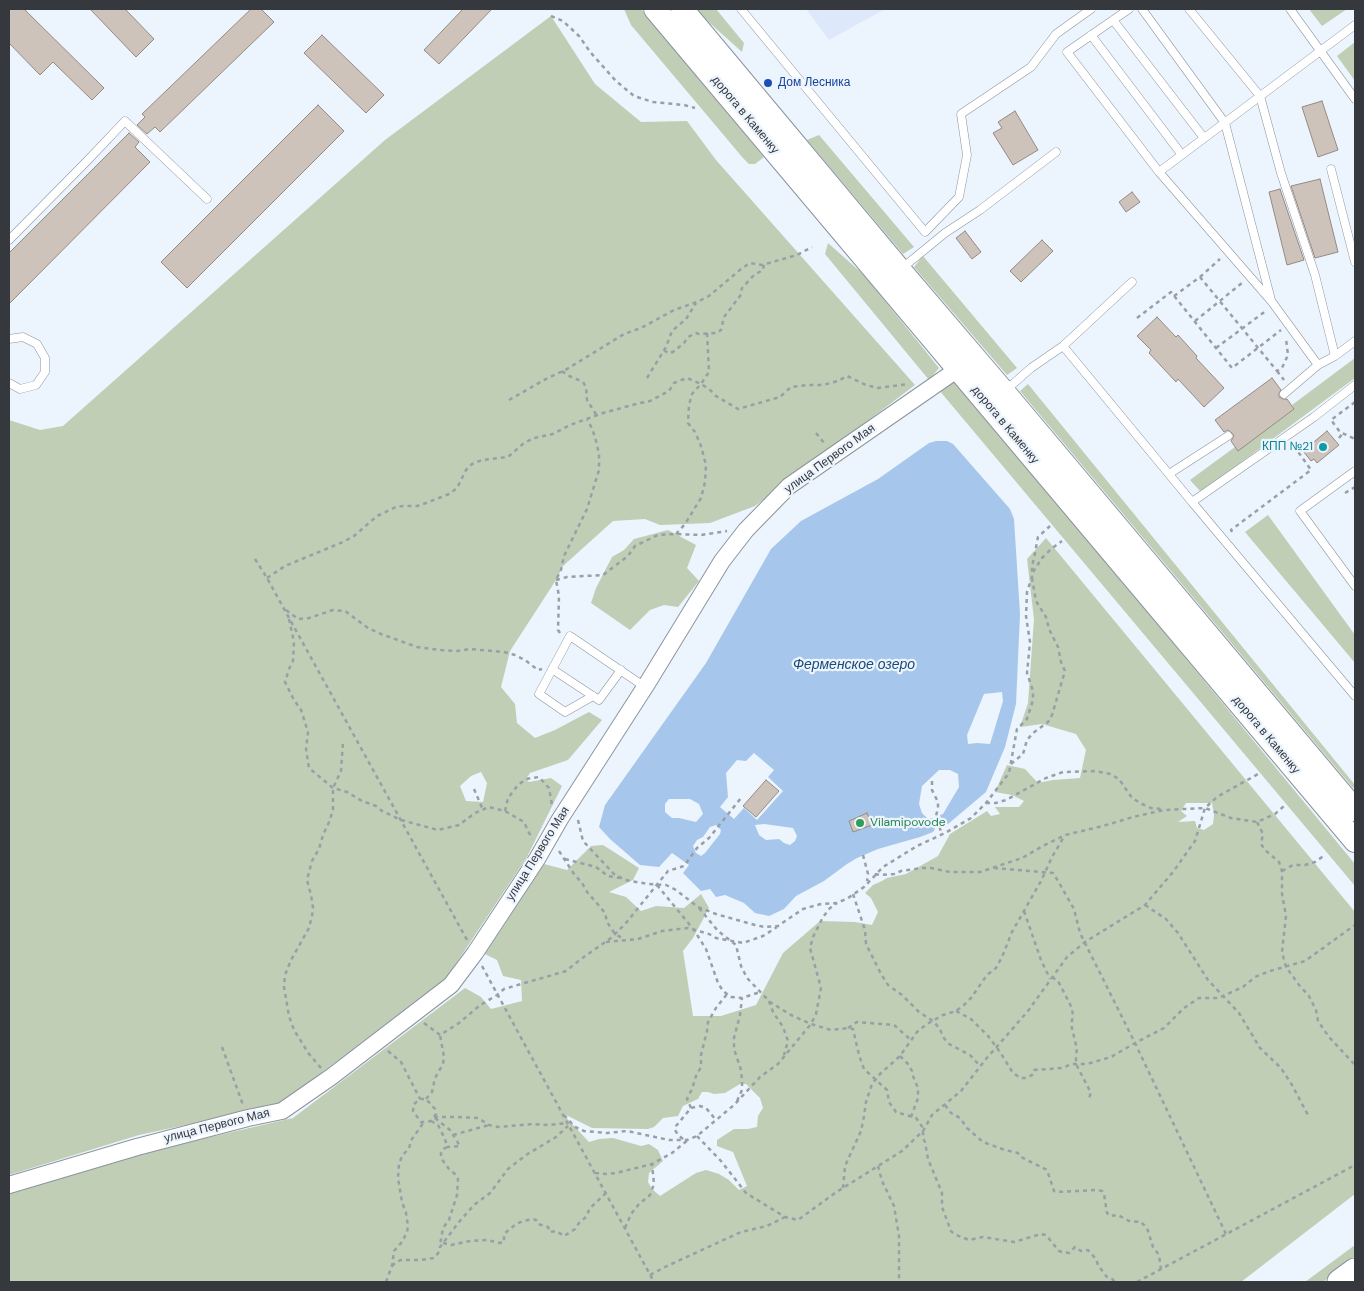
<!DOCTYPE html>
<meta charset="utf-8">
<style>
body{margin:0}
#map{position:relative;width:1364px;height:1291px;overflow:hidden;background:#ecf4fe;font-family:"DM Sans",sans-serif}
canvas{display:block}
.frame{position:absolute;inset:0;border:10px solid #35383c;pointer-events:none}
</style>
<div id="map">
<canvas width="1364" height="1291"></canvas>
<div class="frame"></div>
</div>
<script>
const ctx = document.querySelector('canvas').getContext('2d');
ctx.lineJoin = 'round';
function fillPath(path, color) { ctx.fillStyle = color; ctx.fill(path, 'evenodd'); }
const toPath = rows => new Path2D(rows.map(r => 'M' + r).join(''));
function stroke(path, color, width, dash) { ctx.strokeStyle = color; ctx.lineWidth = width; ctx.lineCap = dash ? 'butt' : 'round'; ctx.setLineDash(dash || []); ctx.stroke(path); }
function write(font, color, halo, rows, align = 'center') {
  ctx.font = font + ' "DM Sans",sans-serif'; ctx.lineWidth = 4.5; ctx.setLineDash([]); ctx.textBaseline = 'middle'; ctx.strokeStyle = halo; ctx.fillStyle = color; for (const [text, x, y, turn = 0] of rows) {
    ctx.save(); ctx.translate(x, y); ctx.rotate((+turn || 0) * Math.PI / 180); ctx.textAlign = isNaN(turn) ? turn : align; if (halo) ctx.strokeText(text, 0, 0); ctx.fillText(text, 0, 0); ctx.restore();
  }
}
const built = toPath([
 [806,9,885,9,829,40]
]);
const green = toPath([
 [624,9,641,9,764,157,755,164,749,164,743,158,631,25],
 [696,9,716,9,744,43,742,52,702,16],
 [1309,9,1347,9,1322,26],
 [551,16,595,84,641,122,687,121,716,160,915,385,755,506,710,523,660,525,645,519,613,521,563,566,556,580,510,651,501,687,515,704,517,723,535,738,555,730,589,712,602,720,568,760,530,773,526,779,529,782,551,778,562,786,527,857,447,977,279,1105,139,1135,9,1175,9,420,40,430,63,426,385,140],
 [481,772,487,783,483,802,466,801,460,786,471,776],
 [1355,42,1355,81,1337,56],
 [819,135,914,247,903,254,807,140],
 [828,243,864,275,939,368,929,380,825,254],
 [923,256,1017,368,1007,375,914,267],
 [1355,358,1355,378,1201,492,1190,480,1235,447,1238,450,1294,409,1292,405],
 [953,381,1057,502,1355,864,1355,886,939,390],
 [1028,384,1355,785,1353,788,1020,391],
 [1268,515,1355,635,1355,663,1245,532],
 [668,530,696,545,687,568,699,581,678,607,664,605,650,610,630,630,591,603,596,588,612,557,624,550,634,539],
 [1046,538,1355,912,1355,1194,1241,1282,9,1282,9,1192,145,1152,293,1118,465,988,481,997,491,1009,522,1001,521,980,503,976,497,960,485,954,544,864,567,870,591,846,603,845,639,868,633,880,609,892,626,897,641,911,656,906,684,908,701,894,709,908,693,938,683,951,693,1016,721,1016,756,1005,783,953,820,921,855,922,872,925,878,912,871,898,865,893,873,885,882,881,887,878,906,874,938,856,950,834,987,811,991,816,1000,814,995,807,1019,807,1024,801,1012,795,995,792,1007,765,1025,769,1038,783,1053,780,1080,778,1086,750,1076,734,1042,724,1020,727,1028,703,1034,619,1027,559],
 [1186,803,1212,803,1214,815,1213,824,1204,830,1197,828,1195,821,1178,822,1187,816,1181,811],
 [740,1084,746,1084,760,1098,763,1108,758,1116,757,1127,748,1129,734,1129,717,1140,717,1146,733,1152,747,1186,739,1190,729,1180,719,1174,706,1170,696,1173,660,1196,652,1189,648,1182,649,1173,663,1161,658,1150,649,1144,641,1146,613,1138,599,1139,589,1142,562,1113,592,1128,648,1129,654,1127,663,1118,678,1116,683,1106,698,1099,702,1092,708,1092,714,1094,725,1093],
 [1355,1245,1355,1256,1339,1270,1323,1282,1305,1282]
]);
const water = toPath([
 [936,441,947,441,953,444,1010,509,1014,519,1020,614,1016,704,1005,747,986,792,948,824,944,824,942,822,940,815,943,814,959,787,958,774,950,770,939,770,922,786,919,804,922,813,928,819,933,818,934,822,935,829,933,832,920,837,878,849,857,858,847,864,824,881,796,896,784,909,769,916,755,913,744,903,725,895,716,897,710,889,701,891,683,873,689,865,672,853,659,867,640,865,610,839,599,827,605,805,706,663,771,549,801,521,878,479,929,443],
 [1002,692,1003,701,990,744,977,743,968,744,967,735,984,694],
 [754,753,774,770,768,777,783,791,757,820,744,808,734,819,720,807,728,797,726,773,737,760,746,761],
 [669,799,690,799,699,804,703,814,696,822,679,818,672,818,665,812,665,804],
 [764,824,793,828,797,836,795,841,790,845,784,843,779,839,766,840,759,835,755,825],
 [716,825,721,830,720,834,705,853,701,856,696,853,693,846,697,840,703,837,710,827]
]);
const building = toPath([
 [9,9,24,9,104,88,92,100,53,62,40,75,9,43,9,9],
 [90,9,125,9,154,39,136,57,90,9],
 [251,9,261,9,274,22,160,132,155,127,147,134,137,125,145,117,142,114,251,9],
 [463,9,492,9,439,64,424,50,463,9],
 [322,35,384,95,366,113,304,53,322,35],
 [1322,101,1338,150,1318,157,1302,107,1322,101],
 [318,105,344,131,187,288,161,262,318,105],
 [1015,111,1038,150,1013,165,993,133,1002,128,998,122,1015,111],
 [129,133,139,142,135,147,150,162,9,304,9,253,129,133],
 [1320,179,1338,252,1315,258,1291,186,1320,179],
 [1280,189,1304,260,1287,265,1269,192,1280,189],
 [1132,192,1140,202,1126,212,1119,202,1132,192],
 [965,231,981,252,972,259,956,238,965,231],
 [1042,240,1053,251,1021,282,1010,271,1042,240],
 [1157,317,1176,337,1178,335,1197,356,1196,358,1224,388,1204,407,1178,379,1176,382,1149,353,1151,350,1137,336,1157,317],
 [1272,378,1281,390,1279,393,1279,397,1283,399,1287,399,1294,409,1238,451,1231,441,1234,436,1232,433,1228,430,1224,432,1215,420,1272,378],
 [1327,431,1339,445,1317,463,1314,459,1311,461,1303,451,1327,431],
 [766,780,779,791,756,817,743,806,766,780],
 [867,813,872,825,853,832,849,821,867,813]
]);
const path = toPath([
 [551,16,563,21,579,36,591,53,616,81,634,96,653,102,684,105,695,108],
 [1200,277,1220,259],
 [1174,296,1200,277,1277,371,1282,368,1288,355,1286,339],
 [1137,318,1171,292,1232,368,1281,330],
 [1195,321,1242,283],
 [1216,348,1267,310],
 [664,350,668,353,673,352,684,343,688,337,696,333,699,334,717,333,721,330,724,317,740,296,742,288,754,275,763,270,764,264],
 [562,371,567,375,583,382,586,387,587,400,597,416],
 [1277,371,1284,380],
 [647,378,666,347,672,331,686,319,696,303],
 [509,400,544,380,567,369,624,334,641,328,674,310,697,302,709,296,741,269,750,263,762,265,797,255,812,247],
 [1355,402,1331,420,1340,432,1355,439],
 [816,433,825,444],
 [1339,438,1343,433],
 [1345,493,1355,487],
 [1232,532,1231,530,1311,470,1292,443],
 [676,534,685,524,701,498,705,482,706,465,701,446,695,432,688,423,689,405,692,394,701,384,709,372,707,333],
 [255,559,267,578,467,940],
 [1033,572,1042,558,1051,549,1062,541],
 [267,578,285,566,343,542,354,536,377,516,396,507,403,506,417,506,426,503,449,494,457,488,466,470,472,464,482,460,508,457,524,443,534,438,553,434,570,425,603,413,636,404,650,401,669,391,674,383,687,378,701,384,709,389,716,396,738,409,780,397,791,387,807,385,823,385,838,381,847,376,866,385,878,388,909,384],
 [556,580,567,577,603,575,628,556,635,546,658,535,676,534,701,535,727,531],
 [286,610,298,619,309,618,333,610,345,611,368,628,381,634,417,647,441,650,457,651,470,649,504,652,515,655,525,660,538,670,542,669],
 [289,619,294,642,293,661,289,669,285,682,294,700,301,710,308,732,306,749,309,768,333,788,347,792,362,801,376,806,382,811,401,820,438,830,459,825,475,813,489,807,505,811,524,822,532,839],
 [560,633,558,630,559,596,556,580,561,570,564,556,587,509,599,470,599,454,596,441,592,428,587,420],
 [1011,764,1023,754,1027,740,1033,733,1048,722,1052,715,1065,671,1061,662,1058,647,1049,629,1046,617,1036,601,1032,578],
 [932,781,932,790,938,802,938,808,936,816,942,835],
 [474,789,483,810],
 [986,803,996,803,1006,800,1046,778,1063,772,1095,771,1110,774,1119,779,1132,798,1142,804,1151,808,1161,809],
 [505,811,508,798,518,785,526,779,539,777,549,788,552,805],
 [578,820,583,841,614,874,625,880,648,884,666,885,676,890,698,907,716,914,755,925,765,927,778,926,803,909,821,904,837,903,848,898,864,887,883,867,917,846,945,833,971,818,986,803,1009,773,1017,729,1027,719,1033,700,1033,691,1027,673,1030,642,1026,616,1027,592,1032,577,1032,566,1034,558,1038,537,1050,526],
 [1257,822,1263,834,1261,844,1265,850,1279,862,1282,871,1282,894,1286,916,1282,952,1286,967,1299,985,1309,996,1316,1010,1318,1021,1329,1037,1355,1065],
 [559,851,574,874,582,883,587,892,595,901,605,913,607,922,615,934,624,939],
 [863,855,868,874,867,881],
 [565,859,596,867,608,876,620,878],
 [994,868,1053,873,1058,881,1074,909,1080,933,1135,1043,1226,1234],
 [1282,871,1293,865,1305,865,1315,862,1325,855],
 [875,874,881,875,894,874,901,871,922,868,931,868,950,872,980,872,1022,858,1041,847,1065,835,1103,826,1133,817,1164,810,1205,808,1231,818,1257,822,1275,814,1284,806],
 [657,885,694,930,706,949,718,983,723,991,731,997,742,998,760,992],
 [853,894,865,930,866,944,881,974,888,985,902,995,919,1012,933,1021,940,1029,943,1037,949,1044,970,1055,980,1066],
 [1145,905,1166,919,1178,933,1208,980,1239,1013,1260,1048,1281,1068,1292,1085,1308,1115],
 [699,908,718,931,736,945,741,966,747,978,770,1002,791,1015,811,1024,831,1030,848,1028,853,1029,859,1055,864,1069,887,1090,889,1102,896,1112,916,1118,923,1128,923,1138,925,1142,928,1159,942,1193,942,1207,951,1231,954,1234,969,1240,983,1237,1014,1242,1041,1234,1046,1235,1059,1251,1062,1252,1069,1253,1075,1247,1081,1251,1088,1250,1096,1259,1098,1265,1107,1277,1112,1279,1115,1282],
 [1024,911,1041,960,1050,979],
 [606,942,638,939,662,931,688,928,709,934,716,938,743,943,763,936,777,927],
 [482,966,654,1282],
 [1052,977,1058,981,1072,1008,1073,1017,1071,1024,1077,1049,1076,1055,1076,1064,1091,1093,1088,1100],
 [769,1001,773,1012,783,1027,788,1041,784,1055],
 [956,1011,971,1019,988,1036,1000,1052,1013,1073,1021,1078,1026,1078,1032,1075,1034,1070,1062,1068,1072,1064,1087,1064,1111,1057,1135,1043,1164,1028,1184,1008,1199,998,1218,998,1223,996,1243,987,1255,977,1270,971,1305,961,1355,925],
 [424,1023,440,1035,459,1023,479,1006,497,995,504,989,566,971,581,959,611,938,626,923,668,871,684,866,697,848,709,838,741,798],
 [848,1028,857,1022,894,1025,911,1040],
 [222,1047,243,1105],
 [388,1051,401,1062,420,1099],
 [900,1056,908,1064,912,1071,913,1076,918,1088,918,1098,911,1117],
 [321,1068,309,1054,294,1030,289,1016,284,987,285,975,291,960,309,928,312,916,313,908,311,895,307,880,312,861,319,849,323,835,330,820,333,809,333,788,341,771,343,742],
 [420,1099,426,1099,435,1109,436,1114,431,1121,424,1122,421,1122,413,1111,414,1104,420,1099],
 [426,1099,432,1092,435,1078,443,1064,444,1057,440,1035],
 [737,1101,742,1090,742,1080,741,1070,734,1049,734,1038,740,1015,742,998],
 [945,1105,951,1113,960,1118,967,1128,983,1142,1005,1150,1018,1153,1021,1157,1047,1170,1054,1191,1056,1192,1097,1190,1102,1191,1104,1194,1107,1213,1110,1216,1118,1215,1129,1221,1141,1222,1147,1228,1153,1247,1159,1255,1161,1270],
 [691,1108,687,1099,692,1089,696,1076,701,1067,701,1055,707,1031,708,1022,716,1008,727,994],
 [564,1115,575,1127,584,1131,607,1133,627,1131,669,1140,687,1140,697,1136,734,1105,760,1077,778,1064,811,1024,816,1014,821,988,810,948,813,937,823,917,830,908,837,903],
 [434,1117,458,1117,478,1118,489,1125,498,1127,533,1124,549,1125,567,1123],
 [435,1118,450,1130,460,1146,447,1147],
 [431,1121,438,1125,445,1139,447,1147,443,1149,441,1153,441,1158,449,1169,456,1175,458,1179,457,1195,449,1220,443,1228,440,1245],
 [453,1135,489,1125],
 [697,1136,721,1161,746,1193,785,1217,798,1220,835,1193,902,1151,923,1131,932,1115,961,1091,986,1059,1028,1011,1067,957,1085,942,1145,905,1173,872,1195,841,1205,808,1217,797,1258,774],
 [683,1139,678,1135,675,1130,676,1126,691,1108,700,1106,706,1108,716,1120],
 [878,1166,882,1181,894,1206,899,1236,899,1282],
 [595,1173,607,1174,616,1173,652,1164,672,1153,688,1140],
 [843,1188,845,1166,861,1131,864,1116,866,1102,872,1084,880,1074,900,1056,917,1032,927,1024,943,1015,956,1011,964,1005,971,998,987,975,996,968,1002,957,1012,932,1041,881,1052,857,1065,835],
 [625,1228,631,1214,639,1204,650,1195,654,1184,652,1164],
 [443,1243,451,1245,470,1241,487,1240,500,1243,504,1242,504,1234,516,1224,523,1221,533,1219,536,1220,538,1224,548,1227,550,1232,556,1231,564,1236,575,1229,579,1223,586,1217,590,1208,605,1194],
 [392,1266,396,1262,401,1260,421,1260,434,1258,439,1252,440,1247,459,1222,474,1205,490,1193,508,1169,526,1155,556,1137,568,1126],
 [650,1275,667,1266,741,1232,767,1226,785,1217],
 [386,1282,392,1266,394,1251,402,1242,407,1232,408,1226,406,1213,402,1202,398,1178,399,1164,402,1156,409,1148,412,1139,424,1122],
 [1137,1282,1355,1165]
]);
const service = toPath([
 [741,9,925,232,959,197,967,155,961,114,1031,67,1056,34,1091,9],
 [1129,9,1067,52,1159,172,1272,302,1318,365],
 [1142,9,1225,123,1271,300],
 [1189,9,1260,96,1281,173,1315,275,1335,356],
 [1290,9,1355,99],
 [1113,20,1204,138],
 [1091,35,1182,155],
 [1331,169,1355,262],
 [1159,172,1355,25],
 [9,240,87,161,125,121,207,199],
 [901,269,945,233,980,210,1056,152],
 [9,339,23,337,37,344,45,358,45,372,36,385,20,389,9,383],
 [1063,346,1192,502],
 [1355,385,1314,417,1192,502,1355,696],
 [1005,391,1031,368,1063,346,1132,282],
 [1284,394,1318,365,1335,356,1355,341],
 [1355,471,1300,511,1355,586],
 [1169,474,1228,436],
 [552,669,599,700,621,670],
 [593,696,565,712,539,694,570,636,645,687]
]);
const minor = toPath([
 [9,1185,137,1147,248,1118,282,1111,331,1077,451,985,475,953,537,859,560,819,645,687,722,561,746,530,789,486,958,369]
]);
const secondary = toPath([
 [655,9,1355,841],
 [682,9,900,270,1004,392,1355,810]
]);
const primary = toPath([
 [1340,1282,1355,1271]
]);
const markers = [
 [768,83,5,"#1a4fb4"],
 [1323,447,5,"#0f9aa8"],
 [860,823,5,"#2e9e5b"]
];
const transitNames = [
 ["Дом Лесника",778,83]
];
const streetNames = [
 ["дорога в Каменку",745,115,50],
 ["дорога в Каменку",1005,425,50],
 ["улица Первого Мая",830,459,-36],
 ["дорога в Каменку",1266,735,50],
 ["улица Первого Мая",538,854,-58],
 ["улица Первого Мая",217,1126,-14]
];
const cultureNames = [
 ["КПП №21",1313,447]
];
const leisureNames = [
 ["Vilamipovode",870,823]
];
const waterNames = [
 ["Ферменское озеро",854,665]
];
fillPath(built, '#dde9fa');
fillPath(green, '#bfceb5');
fillPath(water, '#a6c7eb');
fillPath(building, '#cdc3bb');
stroke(building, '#958a83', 1);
stroke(service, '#8d949e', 9);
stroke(minor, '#8d949e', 18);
stroke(secondary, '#8d949e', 24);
stroke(primary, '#8d949e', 27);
stroke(path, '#999fa6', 2.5, [4, 4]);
stroke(service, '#fff', 8);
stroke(minor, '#fff', 16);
stroke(secondary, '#fff', 22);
stroke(primary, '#fff', 25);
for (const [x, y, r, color] of markers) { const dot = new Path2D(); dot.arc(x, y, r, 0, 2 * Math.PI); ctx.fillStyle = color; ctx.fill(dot); stroke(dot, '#ecf4fe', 2); }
write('12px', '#164399', '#ecf4fe', transitNames, 'left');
write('12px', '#35383c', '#ecf4fe', streetNames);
write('12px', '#0d838f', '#ecf4fe', cultureNames, 'right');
write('12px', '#27864d', '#ecf4fe', leisureNames, 'left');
write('italic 14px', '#1b4a77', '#ecf4fe', waterNames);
</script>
